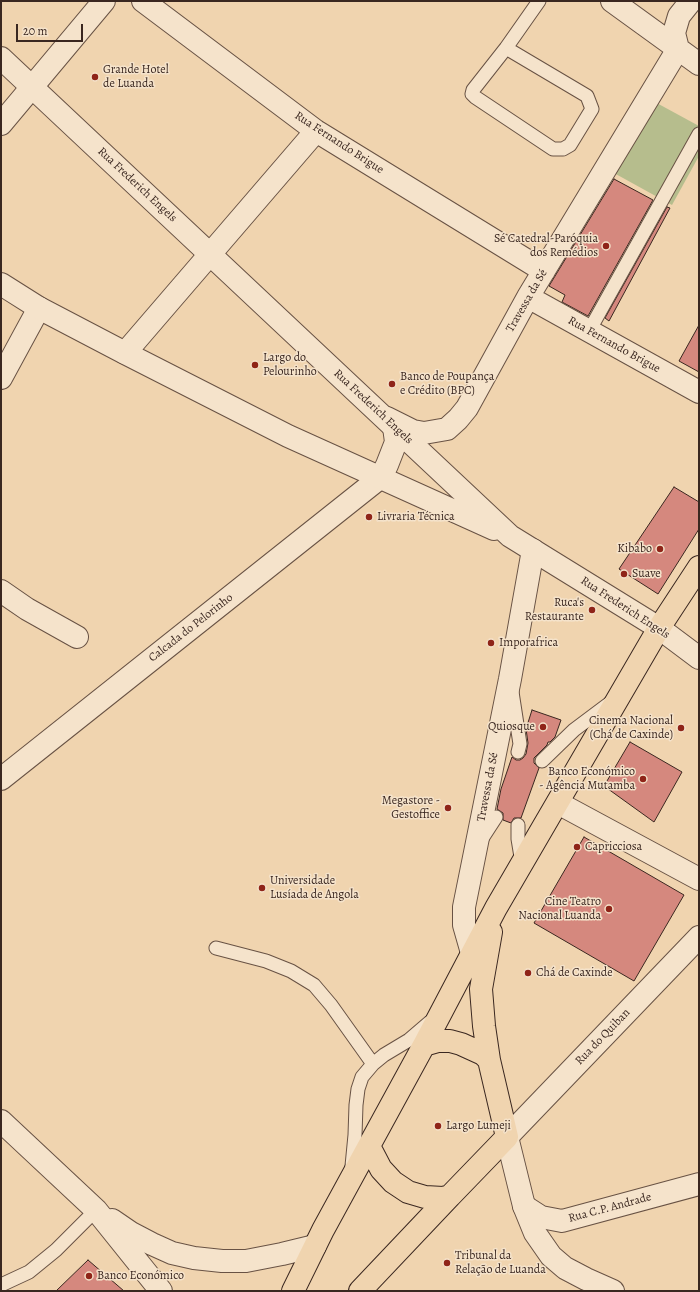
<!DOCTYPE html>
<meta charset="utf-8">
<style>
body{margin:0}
#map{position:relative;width:700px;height:1292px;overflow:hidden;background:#f0d4af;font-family:Alegreya,serif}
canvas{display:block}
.frame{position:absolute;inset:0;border:2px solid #3a2720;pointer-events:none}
.scale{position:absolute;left:16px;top:24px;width:67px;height:18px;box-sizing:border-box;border:2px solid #3a2720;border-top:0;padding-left:5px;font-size:12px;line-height:14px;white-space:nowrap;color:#3a2720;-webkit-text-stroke:3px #f5e3cb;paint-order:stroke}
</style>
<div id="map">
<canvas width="700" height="1292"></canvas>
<div class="frame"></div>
<div class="scale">20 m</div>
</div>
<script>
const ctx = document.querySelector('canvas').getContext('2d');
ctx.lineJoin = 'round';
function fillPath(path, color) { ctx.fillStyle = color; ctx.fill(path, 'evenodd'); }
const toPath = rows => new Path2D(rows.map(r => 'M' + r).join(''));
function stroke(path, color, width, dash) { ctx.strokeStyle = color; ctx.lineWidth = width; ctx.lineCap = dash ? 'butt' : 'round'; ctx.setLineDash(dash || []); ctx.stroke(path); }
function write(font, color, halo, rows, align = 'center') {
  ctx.font = font + ' Alegreya,serif'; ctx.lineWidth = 3; ctx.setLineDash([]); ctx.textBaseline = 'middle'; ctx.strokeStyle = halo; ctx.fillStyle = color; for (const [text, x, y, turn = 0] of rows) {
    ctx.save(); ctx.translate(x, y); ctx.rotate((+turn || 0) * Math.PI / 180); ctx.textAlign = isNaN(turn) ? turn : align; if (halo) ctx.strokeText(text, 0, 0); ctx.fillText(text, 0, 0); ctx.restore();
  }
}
const green = toPath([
 [642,95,699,126,699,156,672,205,603,167]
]);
const building = toPath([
 [614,179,653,200,588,316,562,302,565,295,549,286,614,179],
 [667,207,670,208,609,321,605,318,667,207],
 [699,325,699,372,679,361,699,325],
 [674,487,699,502,699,529,658,594,619,569,674,487],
 [532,710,561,720,555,737,550,742,548,742,547,745,534,758,534,763,539,768,521,818,514,818,511,823,503,820,503,813,497,809,501,789,512,757,516,760,520,760,523,758,526,754,528,743,526,729,532,710],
 [630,742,682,772,654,822,604,786,630,742],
 [584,837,684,895,634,981,534,923,584,837],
 [88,1260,124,1291,56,1291,88,1260]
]);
const service = toPath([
 [506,48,587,96,592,109,570,145,563,149,553,149,475,97,472,94,473,90,506,48,539,1],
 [589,331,699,134],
 [512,692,520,744,518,752],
 [542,761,574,730,610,703],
 [518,825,518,839,522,863],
 [483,837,496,817],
 [216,948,266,961,291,971,314,985,331,1005,373,1064],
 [352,1166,355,1135,356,1105,358,1089,362,1077,373,1064,384,1055,409,1040,430,1022],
 [1,1285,29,1272,56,1250,96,1210]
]);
const minor = toPath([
 [143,1,316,131,544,271],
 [1,124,104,1],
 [528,297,699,392],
 [125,353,316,131],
 [1,378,39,308],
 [387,418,413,431,424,433,447,429,458,419,467,408,528,297,678,49],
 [1,591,27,609,77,637],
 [1,779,381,477,387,465,396,442,394,427],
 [558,803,699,879],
 [472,953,464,925,464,907,510,679,533,550],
 [507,1137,699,937],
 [524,1206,541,1217,562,1221,699,1184]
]);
const tertiary = toPath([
 [612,1,699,64],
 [678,49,674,33,679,16,691,1],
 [1,58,510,536,659,628,699,658],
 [1,284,39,308,125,353,288,436,494,529],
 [1,1121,96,1210,161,1291],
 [507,1137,524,1206,535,1233,551,1256,565,1268,586,1279,613,1291],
 [112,1220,131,1233,152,1244,172,1253,194,1258,222,1261,246,1261,282,1254,315,1246]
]);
const primary = toPath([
 [424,1045,496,908,659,628,699,567],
 [489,1060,484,1026,481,989,491,932],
 [293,1291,323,1230,424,1045,438,1041,450,1041,461,1044,483,1054,489,1060,507,1137,450,1196,443,1198,425,1197,408,1192,393,1182,381,1169,369,1146],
 [360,1291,450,1196]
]);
const markers = [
 [95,77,4,"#8f2418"],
 [606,246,4,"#8f2418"],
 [255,365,4,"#8f2418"],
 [392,384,4,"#8f2418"],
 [369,517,4,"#8f2418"],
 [660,549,4,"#8f2418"],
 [624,574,4,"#8f2418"],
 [592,610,4,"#8f2418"],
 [491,643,4,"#8f2418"],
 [543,727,4,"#8f2418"],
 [681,728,4,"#8f2418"],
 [643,779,4,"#8f2418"],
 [448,808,4,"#8f2418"],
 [577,847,4,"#8f2418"],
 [262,888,4,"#8f2418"],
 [609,909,4,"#8f2418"],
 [528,973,4,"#8f2418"],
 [438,1126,4,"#8f2418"],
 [447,1263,4,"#8f2418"],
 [89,1276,4,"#8f2418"]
];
const poiNames = [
 ["Grande Hotel",103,70],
 ["de Luanda",103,84],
 ["Sé Catedral-Paróquia",598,239,"right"],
 ["dos Remédios",598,253,"right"],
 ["Largo do",263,358],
 ["Pelourinho",263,372],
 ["Banco de Poupança",400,377],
 ["e Crédito (BPC)",400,391],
 ["Livraria Técnica",377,517],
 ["Kibabo",652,549,"right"],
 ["Suave",632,574],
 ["Ruca's",584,603,"right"],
 ["Restaurante",584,617,"right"],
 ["Imporafrica",499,643],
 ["Cinema Nacional",673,721,"right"],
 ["(Chá de Caxinde)",673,735,"right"],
 ["Quiosque",535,727,"right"],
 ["Banco Económico",635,772,"right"],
 ["- Agência Mutamba",635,786,"right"],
 ["Megastore -",440,801,"right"],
 ["Gestoffice",440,815,"right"],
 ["Capricciosa",585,847],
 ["Universidade",270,881],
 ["Lusíada de Angola",270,895],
 ["Cine Teatro",601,902,"right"],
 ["Nacional Luanda",601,916,"right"],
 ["Chá de Caxinde",536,973],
 ["Largo Lumeji",446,1126],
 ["Tribunal da",455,1256],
 ["Relação de Luanda",455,1270],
 ["Banco Económico",97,1276]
];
const streetNames = [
 ["Rua Fernando Brigue",339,143,33],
 ["Rua Frederich Engels",137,185,43],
 ["Travessa da Sé",527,301,-60],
 ["Rua Fernando Brigue",614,345,29],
 ["Rua Frederich Engels",373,407,43],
 ["Rua Frederich Engels",625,608,33],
 ["Calcada do Pelorinho",191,628,-38],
 ["Travessa da Sé",488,787,-79],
 ["Rua do Quiban",603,1037,-46],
 ["Rua C.P. Andrade",610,1208,-15]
];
fillPath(green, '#b6bd8d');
fillPath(building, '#d5887e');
stroke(building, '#3a2720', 1);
stroke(service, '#685244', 15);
stroke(minor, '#685244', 24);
stroke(tertiary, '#685244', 24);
stroke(primary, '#3a2720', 24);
stroke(service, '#f5e3cb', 13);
stroke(minor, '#f5e3cb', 22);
stroke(tertiary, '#f5e3cb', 22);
stroke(primary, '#f0d4af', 22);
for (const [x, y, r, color] of markers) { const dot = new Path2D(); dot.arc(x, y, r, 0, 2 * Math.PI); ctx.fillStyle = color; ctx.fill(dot); stroke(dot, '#f5e3cb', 1.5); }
write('12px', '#3a2720', '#f5e3cb', poiNames, 'left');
write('12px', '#3a2720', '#f5e3cb', streetNames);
</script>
